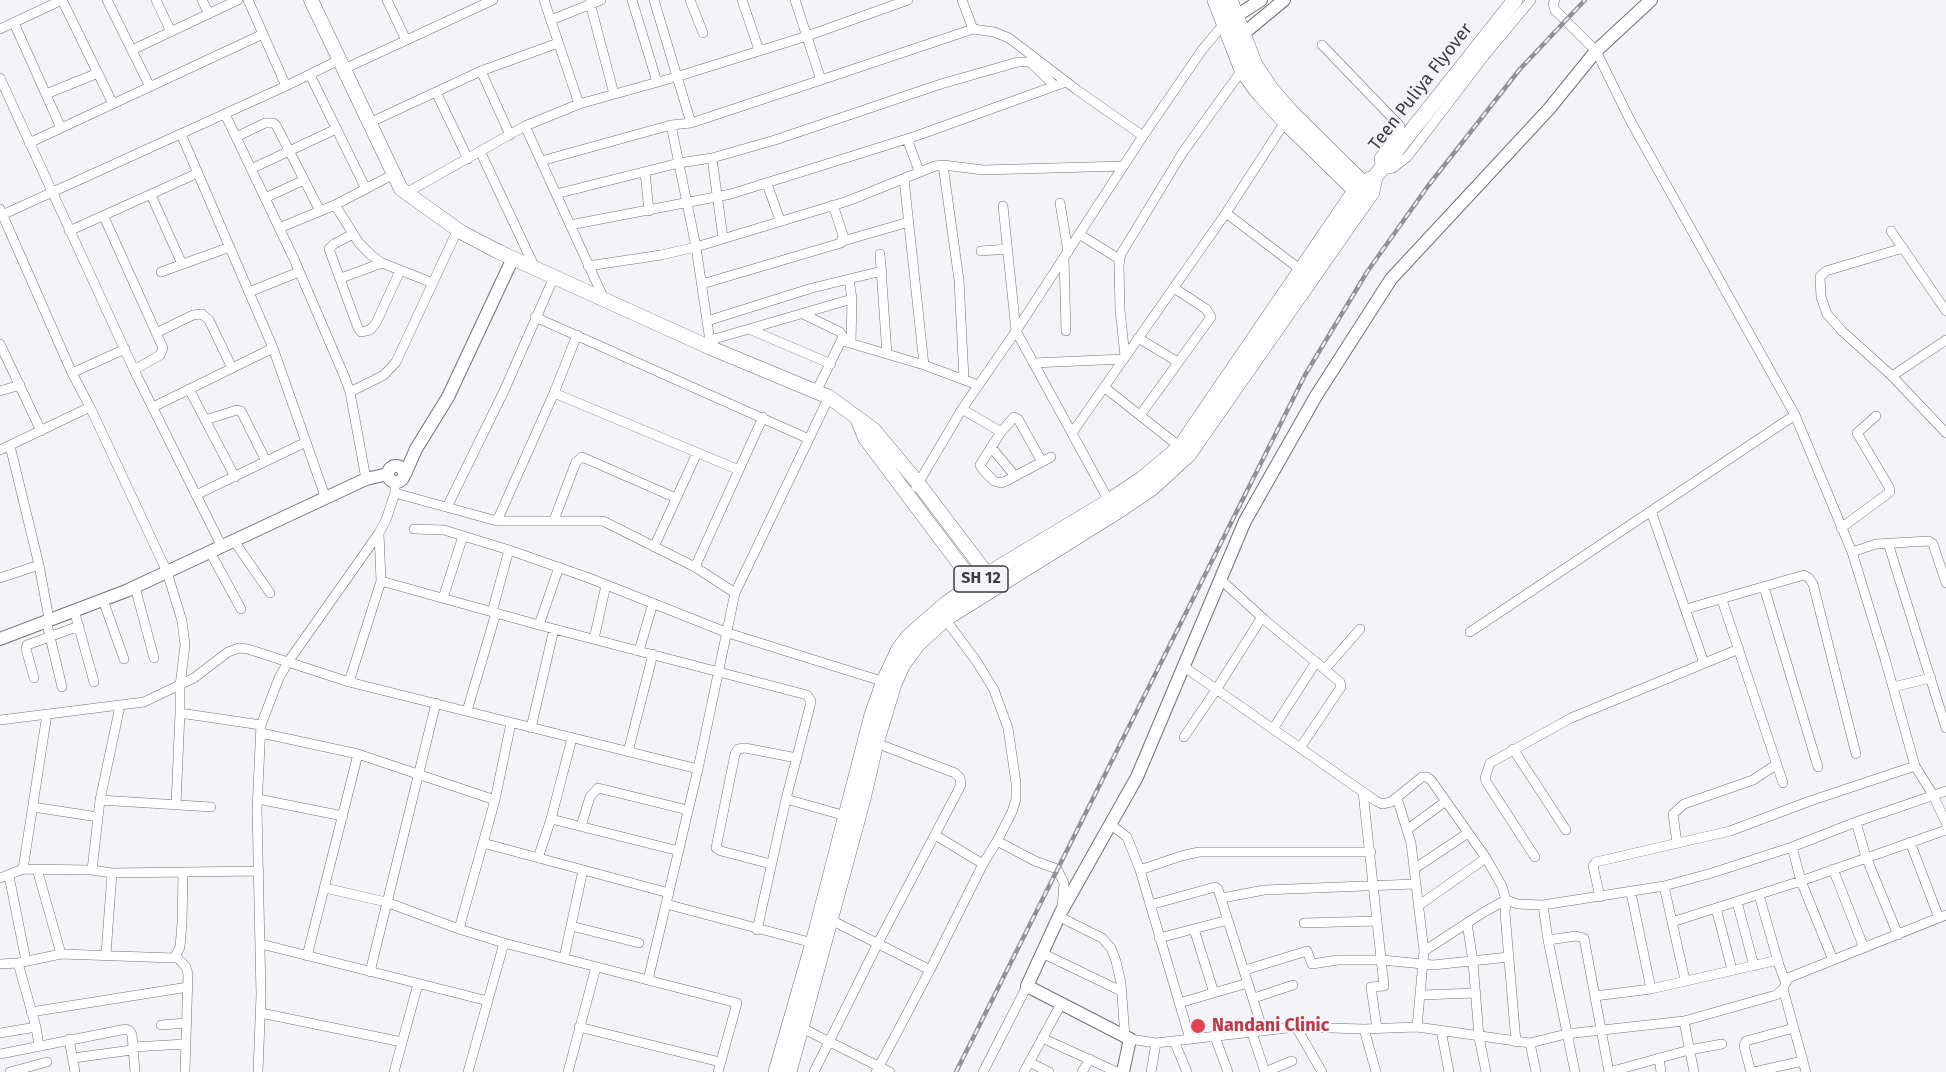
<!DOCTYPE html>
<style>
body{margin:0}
canvas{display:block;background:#f3f3f8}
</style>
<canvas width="1946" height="1072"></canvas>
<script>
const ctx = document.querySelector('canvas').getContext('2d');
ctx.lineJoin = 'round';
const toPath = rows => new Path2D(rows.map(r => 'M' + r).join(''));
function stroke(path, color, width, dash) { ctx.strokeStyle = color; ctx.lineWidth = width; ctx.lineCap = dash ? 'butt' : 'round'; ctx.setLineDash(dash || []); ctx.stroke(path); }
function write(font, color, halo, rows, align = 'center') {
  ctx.font = font + ' "Fira Sans",sans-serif'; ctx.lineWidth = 4.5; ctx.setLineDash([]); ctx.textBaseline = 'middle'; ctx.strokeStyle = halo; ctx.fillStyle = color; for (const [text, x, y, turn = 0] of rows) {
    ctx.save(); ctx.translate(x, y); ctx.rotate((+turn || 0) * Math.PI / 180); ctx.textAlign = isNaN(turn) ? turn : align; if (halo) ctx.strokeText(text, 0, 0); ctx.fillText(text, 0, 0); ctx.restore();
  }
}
const minor = toPath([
 [62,0,113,104],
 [107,0,150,87],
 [156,0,171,32],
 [202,0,209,14],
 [387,0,406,40],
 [544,0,579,104],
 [632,0,657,82],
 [690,0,703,33],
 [742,0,759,50],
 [962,0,973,29],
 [1555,0,1553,4,1555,10,1596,51,1630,120,1795,415,1852,552,1885,659,1915,766,1933,795,1946,823],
 [590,3,614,94],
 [551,20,601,0],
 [14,23,61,128],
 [0,29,62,0],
 [1322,45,1400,126,1399,132,1379,158,1381,170,1393,168,1407,157,1415,147,1486,54,1531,0],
 [132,50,238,0],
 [344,69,493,0],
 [481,71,510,135],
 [310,75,366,189],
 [0,78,134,370,222,547],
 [821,80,973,29,994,32,1009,38,1077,90,1143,136],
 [286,86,339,60],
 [436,92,468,159],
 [46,94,98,73],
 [225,114,294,259,345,378,350,392,366,479],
 [369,123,481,71,558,43],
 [691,123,821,80,795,0],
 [671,125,696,247,711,348],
 [525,126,579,104,676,77,807,36,908,0],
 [181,134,273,348,326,499],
 [236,137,265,123,273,123,276,125,320,211],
 [907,139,919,171],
 [29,143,263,34],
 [480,151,535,268],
 [712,158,723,238],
 [943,165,959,280,964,379],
 [251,169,336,129],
 [645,172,649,211],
 [904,179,924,365],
 [767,184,780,220],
 [406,193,525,126,541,161],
 [556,194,679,163,712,158,775,140,941,84,1018,62,1028,62,1032,64,1055,86],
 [151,195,182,264],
 [265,198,304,180],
 [1060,203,1068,252],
 [335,205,359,243,371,255,382,263,433,283],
 [1003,206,1016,331,1109,501],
 [0,209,72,373,90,407,167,572,182,621,185,645,180,686,180,713,176,804],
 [1226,213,1301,270],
 [2,215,286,86,248,0],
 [104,217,163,348,160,355,134,370],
 [570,225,731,194,916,136,1066,82],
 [279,228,335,205,394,174],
 [69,231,198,173],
 [1891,231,1946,311],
 [353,234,334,244,329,249,358,328,361,332,370,330,376,323,400,271],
 [1079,234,1119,259],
 [843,241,909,222],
 [1903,248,1826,271,1820,277,1821,297,1827,314,1842,331,1892,376,1946,433],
 [981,251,1007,249],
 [880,254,887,354],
 [1064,258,1066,331],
 [588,266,661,255,696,247,848,201,935,166,943,165,983,170,1123,166],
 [161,272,230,247],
 [341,278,382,263],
 [849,279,852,299,851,343],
 [702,284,841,243,843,235,833,205],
 [249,292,299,272],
 [604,299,541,161,671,125,691,123,654,0],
 [803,314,840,332,843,337,816,392],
 [535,317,809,439],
 [707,321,812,288,882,271],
 [749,329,831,364],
 [156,333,193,315,202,314,209,320,232,368],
 [1138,338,1178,362],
 [711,340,852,299],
 [843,341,924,365,978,385],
 [0,344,41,431],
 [1125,356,1120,310,1119,265,1121,254,1183,152,1242,70],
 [1033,363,1124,359],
 [72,373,125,349],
 [1892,376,1946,340],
 [1104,387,1180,447],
 [189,389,235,477],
 [0,391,20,385],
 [350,392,384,375,396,362,458,229],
 [554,393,739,470],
 [153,407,273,348],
 [962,409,1001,432],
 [1141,414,1211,317,1206,309,1174,288],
 [205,420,237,410,241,411,266,461],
 [1072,433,1226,213,1285,122],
 [10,446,39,565,49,619],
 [991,447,1015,476],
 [0,450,90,407],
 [1042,462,1018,419,1014,417,1001,432,980,465,983,470,994,481,1001,483,1006,481,1051,457],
 [916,487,962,409,1016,331,1143,136,1202,50,1223,25],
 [395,493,497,521,603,521,695,567,735,593],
 [196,495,306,442],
 [447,507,504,391,554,277],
 [1651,511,1704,663],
 [554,520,576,462,582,457,676,498],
 [497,521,554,393,577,335],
 [1841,528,1890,492,1889,487,1857,433,1876,416],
 [414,529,444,530,509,550,589,578,728,633,888,683],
 [234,541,270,593],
 [1888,543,1946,728],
 [654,547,697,453],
 [210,552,241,609],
 [1852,552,1876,544,1929,541,1933,544,1946,583],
 [695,567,763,417],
 [0,578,39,565],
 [1220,579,1266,621,1340,682,1341,687,1300,748],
 [381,581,539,625,807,695,811,701,810,706,786,799,757,930],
 [135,587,154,658],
 [1764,587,1818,767],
 [443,598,463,536],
 [103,600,124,659],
 [1722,600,1783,783],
 [1686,609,1804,575,1809,578,1813,584,1856,754],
 [74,610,94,682],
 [492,612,509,550],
 [945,619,977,662,994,690,1008,728,1016,783,1016,799,1012,812,997,841,1035,861,1057,869,1064,883,1062,907],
 [46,620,62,687],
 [539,625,559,567],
 [1470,632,1795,415],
 [594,639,606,585],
 [639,651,653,603],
 [1183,666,1376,801,1382,804,1391,802,1422,777,1427,777,1431,780,1486,858,1502,886,1506,900,1505,913,1516,1042],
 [1325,669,1360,629],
 [34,678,26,649,27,645,79,626],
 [349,682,381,581,379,533],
 [1893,687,1931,678],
 [467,711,496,613],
 [180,713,261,725],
 [47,714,23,869,92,870,112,873,259,871],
 [0,720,144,702,194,678,228,652,239,648,248,649,349,682,698,769,648,980],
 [531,728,554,629],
 [1273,729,1316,662],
 [261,733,358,754,307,956],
 [1184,737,1216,690,1262,617],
 [1513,749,1566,830],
 [628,752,653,654],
 [358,754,495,800,459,929],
 [698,769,735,593,829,397],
 [1363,792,1384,986,1371,987,1377,1029],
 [1397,798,1411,843,1424,951,1417,1027],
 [258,799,343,816],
 [786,799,846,816],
 [100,800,211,807],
 [495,800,511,723],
 [33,807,98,817],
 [551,819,679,851],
 [1856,822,1866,857,1898,935],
 [1110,824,1127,837,1140,870,1190,1039],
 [581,826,590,797,598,788,688,810],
 [1408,829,1446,801],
 [935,835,983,864],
 [1910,842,1939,918],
 [483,843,669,893],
 [1677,843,1673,814,1684,804,1753,780,1777,764],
 [1792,847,1801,881,1833,960],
 [1535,857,1487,783,1485,778,1490,763,1571,718,1739,649],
 [538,858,551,819,572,738],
 [771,864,721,851,716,848,735,754,738,749,745,748,797,758],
 [37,869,61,954],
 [1414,869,1468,833],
 [1833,869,1864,948],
 [92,870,100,800,120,706],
 [1140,870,1181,856,1199,852,1371,852],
 [9,876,26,961],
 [0,878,23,869],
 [1664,886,1685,980],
 [325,888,386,902,459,929,504,943],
 [1631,893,1651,989],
 [1759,895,1779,965,1785,981],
 [1600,897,1593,866,1596,862,1730,831,1810,801,1915,766],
 [1222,898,1264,890,1415,884],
 [1737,902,1754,966],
 [666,904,813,943],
 [1150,905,1215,887,1218,889,1263,1031],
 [1543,905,1548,940,1575,1072],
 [1418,906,1486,858],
 [1716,908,1732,970],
 [1060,917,1102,938,1111,948,1116,961,1121,983,1125,1037],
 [831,920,930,970],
 [1672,922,1801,881,1946,830],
 [1304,923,1377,921],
 [1467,923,1473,962,1479,1037,1486,1072],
 [571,926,639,943],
 [1194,929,1214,993],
 [1159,938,1228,920],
 [1548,940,1576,936,1584,938,1609,1072],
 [261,944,488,1001],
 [1424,951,1484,912,1506,900,1518,904,1543,905,1664,886,1712,873,1792,847,1856,822,1946,791],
 [1042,953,1121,991],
 [106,954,112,873],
 [176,956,186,967,188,974,185,1072],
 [564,958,583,870],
 [18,963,36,1027,39,1046],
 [0,964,18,963,61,954,174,958,180,947,182,923,183,873],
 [1245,970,1307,951,1312,964,1338,960,1382,960,1433,965,1509,957],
 [370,972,436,703],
 [1783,989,1806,1072],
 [1421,995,1476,993],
 [1595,996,1651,989,1778,960],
 [1254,998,1293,985],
 [1179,1003,1248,983],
 [31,1012,188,987],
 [261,1013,402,1042],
 [1684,1021,1694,1072],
 [161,1025,187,1023],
 [579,1027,720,1062],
 [1296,1027,1322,1072],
 [802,1028,890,1072],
 [1364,1029,1376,1072],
 [1441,1030,1449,1072],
 [0,1033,36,1027],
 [1252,1033,1265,1072,1292,1061],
 [1215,1037,1228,1072],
 [1042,1038,1117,1072],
 [69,1039,75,1072],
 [1130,1039,1156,1043,1296,1027,1364,1029,1417,1027,1530,1043,1566,1034,1684,1021,1776,995,1783,989,1788,978,1946,915],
 [1174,1041,1187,1072],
 [1530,1043,1536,1072],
 [133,1047,186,1044],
 [0,1054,126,1029,130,1031,132,1035,135,1072],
 [73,1058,132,1050],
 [1659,1058,1661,1072],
 [1029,1062,1049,1072],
 [10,1072,47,1062],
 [258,1072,261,995,257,809,261,725,279,678,288,662,379,533,386,520,395,493,395,482],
 [394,1072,418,984],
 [468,1072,504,943,737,1003,718,1072],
 [568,1072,596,967],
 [814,1072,878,943,961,785,960,778,955,773,876,743],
 [876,1072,930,970,983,864,997,841],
 [983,1072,1027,986],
 [1024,1072,1061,1004],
 [1082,1072,1090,1059],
 [1151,1072,1156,1043],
 [1609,1072,1689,1050,1722,1044],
 [1751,1072,1744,1046,1746,1041,1794,1028],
 [1754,1072,1803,1061]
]);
const tertiary = toPath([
 [1229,21,1261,0],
 [1237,39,1284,0],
 '388 474a8 8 0 1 1 16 0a8 8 0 1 1-16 0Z',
 [405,474,416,449,448,397,513,258],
 [0,639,126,591,366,479,388,474],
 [1123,1072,1130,1039,1027,986,1061,912,1137,777,1245,521,1316,396,1391,279,1549,109,1596,51,1651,0]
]);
const secondary = toPath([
 [311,0,401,189,461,232,499,252,711,348,829,397,874,430,918,483,994,583],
 [857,418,865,438,979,590]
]);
const primary = toPath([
 [1215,0,1242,70,1257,91,1285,122,1363,198],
 [1230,0,1255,65,1271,89,1291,112,1370,190],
 [776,1072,813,943,872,715,884,681,899,649,908,637,947,603,988,574,1109,501,1142,479,1180,447,1355,191,1362,183,1375,177,1515,0],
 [789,1072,863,799,876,743,894,684,903,664,918,644,945,619,1115,513,1152,488,1189,454,1372,192,1375,177]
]);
const rail = toPath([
 [956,1072,1305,375,1367,272,1428,186,1520,69,1585,0]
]);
const markers = [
 [1198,1026,8,"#e0444e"]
];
const shields = [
 [981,579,54]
];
const shieldNames = [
 ["SH 12",981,579]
];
const streetNames = [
 ["Teen Puliya Flyover",1421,87,-52]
];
const healthNames = [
 ["Nandani Clinic",1212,1026]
];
stroke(minor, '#717276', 10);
stroke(tertiary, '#717276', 14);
stroke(secondary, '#717276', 15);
stroke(primary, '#717276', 16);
stroke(minor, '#fff', 9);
stroke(tertiary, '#fff', 12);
stroke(secondary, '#fff', 14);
stroke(primary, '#fff', 15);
stroke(rail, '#919195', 4.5);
stroke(rail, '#f3f3f8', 2, [7]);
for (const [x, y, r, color] of markers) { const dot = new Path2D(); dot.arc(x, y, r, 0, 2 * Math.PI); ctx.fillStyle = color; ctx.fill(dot); stroke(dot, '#f3f3f8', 2); }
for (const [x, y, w] of shields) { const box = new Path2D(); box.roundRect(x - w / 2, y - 13, w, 26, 4.5); ctx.fillStyle = '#f3f3f8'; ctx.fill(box); stroke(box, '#3c3d3f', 1.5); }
write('bold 16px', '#3c3d3f', null, shieldNames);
write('18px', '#3c3d3f', '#f3f3f8', streetNames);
write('bold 18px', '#be3a42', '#f3f3f8', healthNames, 'left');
</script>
